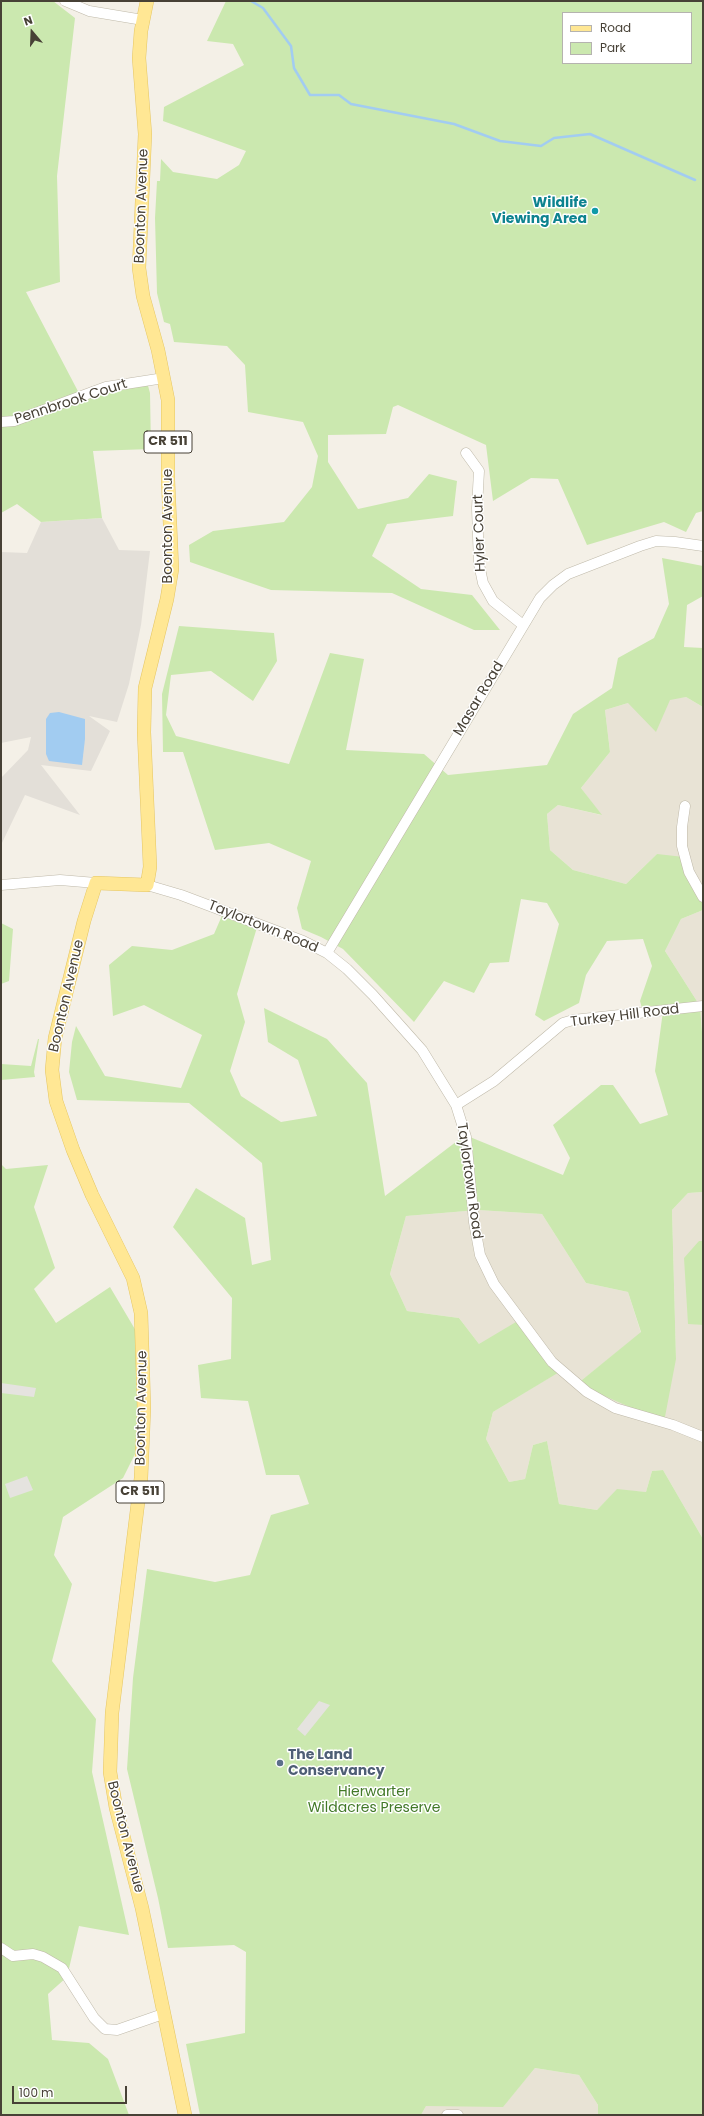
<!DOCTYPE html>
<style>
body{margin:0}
#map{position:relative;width:704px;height:2116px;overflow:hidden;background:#f4f0e7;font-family:Poppins,sans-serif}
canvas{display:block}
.frame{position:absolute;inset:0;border:2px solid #474136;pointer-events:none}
.legend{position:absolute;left:562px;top:12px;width:130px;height:52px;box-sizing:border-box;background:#fff;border:1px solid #b5b3af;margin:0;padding:5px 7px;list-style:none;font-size:12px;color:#474136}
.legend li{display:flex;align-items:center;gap:8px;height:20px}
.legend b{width:20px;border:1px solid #b5b3af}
.north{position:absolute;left:12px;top:12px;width:40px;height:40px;-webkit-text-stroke:3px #fff;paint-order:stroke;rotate:341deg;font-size:11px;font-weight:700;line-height:16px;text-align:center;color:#474136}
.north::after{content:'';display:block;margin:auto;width:14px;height:18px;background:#474136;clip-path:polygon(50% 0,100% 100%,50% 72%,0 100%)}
.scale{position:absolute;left:12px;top:2086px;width:115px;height:18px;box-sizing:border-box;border:2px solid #474136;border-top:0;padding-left:5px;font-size:12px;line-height:14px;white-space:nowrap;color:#474136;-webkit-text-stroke:3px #fff;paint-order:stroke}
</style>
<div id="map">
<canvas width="704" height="2116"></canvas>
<div class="frame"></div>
<ul class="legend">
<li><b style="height:5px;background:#ffe794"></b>Road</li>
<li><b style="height:11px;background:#cbe8af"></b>Park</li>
</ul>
<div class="north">N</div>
<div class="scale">100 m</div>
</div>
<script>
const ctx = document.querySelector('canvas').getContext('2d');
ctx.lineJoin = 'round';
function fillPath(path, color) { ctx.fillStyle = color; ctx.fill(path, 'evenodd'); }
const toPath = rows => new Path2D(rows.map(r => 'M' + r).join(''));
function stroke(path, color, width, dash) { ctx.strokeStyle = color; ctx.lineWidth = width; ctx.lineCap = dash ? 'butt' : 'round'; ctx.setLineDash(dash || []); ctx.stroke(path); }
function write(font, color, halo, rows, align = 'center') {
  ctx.font = font + ' Poppins,sans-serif'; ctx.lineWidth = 3; ctx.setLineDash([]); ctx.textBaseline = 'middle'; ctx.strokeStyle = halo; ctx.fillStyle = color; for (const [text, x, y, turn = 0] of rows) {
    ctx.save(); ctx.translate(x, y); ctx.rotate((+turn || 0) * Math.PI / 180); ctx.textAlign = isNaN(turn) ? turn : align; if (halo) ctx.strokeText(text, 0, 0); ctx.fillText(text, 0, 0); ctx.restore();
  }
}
const residential = toPath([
 [686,697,703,707,703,897,657,854,626,884,573,870,550,850,547,814,558,805,601,815,581,788,610,752,605,710,628,703],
 [703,910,703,1045,700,1006,665,951,681,919],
 [703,1192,703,1241,699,1241,688,1323,703,1325,703,1539,663,1470,652,1471,646,1492,617,1490,597,1510,559,1504,547,1441,533,1445,525,1479,509,1482,486,1439,493,1412,560,1371,479,1344,459,1318,407,1311,390,1274,406,1216,478,1210,542,1214,586,1283,628,1292,641,1333,577,1384,676,1359,672,1210,688,1193],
 [535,2068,579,2075,598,2105,598,2115,421,2115,426,2106,503,2106]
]);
const industrial = toPath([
 [102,518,119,550,150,551,141,625,129,684,117,722,89,716,110,731,91,771,41,765,80,815,25,795,1,845,1,778,28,750,31,737,1,743,1,552,27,553,41,522]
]);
const green = toPath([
 [1,1,53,1,75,18,57,176,60,282,26,292,81,397,147,382,150,393,151,449,93,451,102,518,41,522,17,504,1,513],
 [226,1,703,1,703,511,696,513,686,532,664,522,587,545,558,479,531,478,493,501,486,445,398,405,393,407,386,434,328,435,328,462,358,509,408,498,429,474,457,481,453,516,387,524,372,556,421,589,472,595,500,630,474,630,392,593,271,590,190,562,189,545,213,531,284,522,312,487,318,456,303,422,248,412,245,365,227,346,174,342,170,324,164,322,157,293,155,218,157,181,160,181,161,159,173,172,217,179,239,165,246,151,163,121,164,107,244,65,233,44,207,41],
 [563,13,691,13,691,63,563,63],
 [662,558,703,566,703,596,687,605,684,647,703,648,703,707,686,697,670,700,656,732,628,703,605,710,610,752,581,788,602,815,558,805,547,814,550,850,573,870,626,884,657,854,684,857,703,897,703,910,681,919,665,951,700,1006,703,1045,703,1192,688,1193,672,1210,676,1359,664,1422,577,1384,641,1332,628,1292,586,1283,542,1214,478,1210,406,1216,390,1274,407,1311,459,1318,479,1344,521,1319,561,1371,493,1412,486,1439,509,1482,525,1479,533,1445,547,1441,559,1504,597,1510,617,1489,646,1492,652,1471,663,1470,703,1539,703,2115,598,2115,598,2105,579,2075,535,2068,503,2107,426,2106,421,2115,200,2115,186,2044,245,2033,246,1952,234,1945,168,1948,158,1898,127,1769,133,1678,147,1569,215,1582,250,1575,271,1515,309,1504,299,1475,266,1475,248,1401,201,1398,198,1365,231,1359,232,1298,173,1227,196,1188,245,1218,252,1265,271,1260,262,1163,189,1103,77,1100,69,1072,72,1042,76,1026,105,1076,181,1088,202,1035,144,1005,113,1016,109,965,132,946,172,950,214,934,224,911,258,924,237,994,245,1022,230,1071,241,1096,281,1122,317,1116,298,1060,268,1042,264,1008,327,1039,367,1083,385,1196,465,1135,563,1175,570,1158,553,1125,601,1085,613,1085,640,1124,668,1115,655,1071,663,1011,643,1012,640,1001,652,966,643,939,607,941,586,975,579,1003,544,1021,535,1015,559,924,547,903,521,899,509,962,490,963,474,993,444,981,414,1022,343,949,321,937,302,929,297,908,311,861,269,843,215,850,183,752,163,752,162,694,179,626,274,633,277,661,253,701,211,671,171,675,166,715,176,736,289,764,330,653,364,659,346,750,424,754,448,775,547,765,573,714,612,688,618,658,654,638,669,604],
 [1,923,13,929,9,981,1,984],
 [38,1039,39,1039,34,1072,35,1077,1,1080,1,1064,31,1066],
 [1,1164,6,1169,48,1165,34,1207,55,1268,34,1289,56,1323,110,1287,139,1336,138,1448,123,1478,63,1517,54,1555,72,1584,52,1661,96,1719,92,1772,129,1935,79,1926,67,1977,48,1994,52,2040,89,2043,108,2059,129,2115,1,2115],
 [699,1241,703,1241,703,1325,688,1324,684,1258]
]);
const parking = toPath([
 [1,1383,36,1388,34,1397,1,1393],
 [27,1476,33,1490,10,1498,5,1484],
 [319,1701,330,1705,305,1736,297,1729]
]);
const water = toPath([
 [59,712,85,719,85,739,82,765,49,761,46,754,46,719,50,713]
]);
const stream = toPath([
 [251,1,263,8,291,46,294,68,310,95,339,95,351,104,454,124,500,141,541,146,554,138,590,134,695,180]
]);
const minor = toPath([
 [65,1,89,11,143,20],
 [1,422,14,421,106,387,164,378],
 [466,453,479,471,477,508,479,564,483,583,493,601,523,625],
 [685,806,682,827,682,846,689,872,703,897],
 [1,885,60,880,96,883],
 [147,885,181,895,303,941,327,953,347,969,373,995,422,1050,456,1105,466,1137,474,1222,480,1255,494,1284,552,1362,587,1392,615,1408,673,1425,703,1437],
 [327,953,540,598,553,585,568,574,640,546,656,541,675,542,703,546],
 [456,1105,494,1081,563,1023,573,1020,703,1006],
 [1,1948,13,1956,33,1954,43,1957,62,1968,94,2018,105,2029,117,2030,163,2014],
 [447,2115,458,2115]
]);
const major = toPath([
 [147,1,141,31,139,58,145,134,139,268,143,296,158,350,168,400,168,480,172,569,167,599,145,688,144,732,150,867,147,885,96,883,84,921,55,1038,52,1070,56,1101,73,1150,92,1195,133,1278,141,1313,144,1408,141,1478,112,1713,110,1772,116,1808,142,1908,185,2115]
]);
const markers = [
 [595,211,4,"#0f9aa8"],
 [280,1763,4,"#5c6f8a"]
];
const shields = [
 [168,442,48],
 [140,1492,48]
];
const shieldNames = [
 ["CR 511",168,442],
 ["CR 511",140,1492]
];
const cultureNames = [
 ["Wildlife",587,203],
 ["Viewing Area",587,219]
];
const streetNames = [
 ["Boonton Avenue",142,206,-88],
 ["Pennbrook Court",71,402,-18],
 ["Boonton Avenue",168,526,-90],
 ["Hyler Court",480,533,-92],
 ["Masar Road",479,699,-59],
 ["Taylortown Road",263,927,22],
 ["Boonton Avenue",67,996,-77],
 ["Turkey Hill Road",625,1016,-7],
 ["Taylortown Road",469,1181,82],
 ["Boonton Avenue",142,1408,-89],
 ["Boonton Avenue",125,1837,76]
];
const serviceNames = [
 ["The Land",288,1755],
 ["Conservancy",288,1771]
];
const parkNames = [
 ["Hierwarter",374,1792],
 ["Wildacres Preserve",374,1808]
];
fillPath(residential, '#e8e3d5');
fillPath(industrial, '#e3dfd8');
fillPath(green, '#cbe8af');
fillPath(parking, '#e5e3df');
fillPath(water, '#a2ccf1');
stroke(stream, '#a2ccf1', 2.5);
stroke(minor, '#bfb9a9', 11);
stroke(major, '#e5c663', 14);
stroke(minor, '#fff', 10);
stroke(major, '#ffe794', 13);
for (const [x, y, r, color] of markers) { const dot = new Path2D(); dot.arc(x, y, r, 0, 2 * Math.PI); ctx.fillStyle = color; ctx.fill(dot); stroke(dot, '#fff', 1.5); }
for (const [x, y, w] of shields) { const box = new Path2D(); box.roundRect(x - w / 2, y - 11, w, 22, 3); ctx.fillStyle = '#fff'; ctx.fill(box); stroke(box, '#474136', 1); }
write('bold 13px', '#474136', null, shieldNames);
write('bold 14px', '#0d838f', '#fff', cultureNames, 'right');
write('14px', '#474136', '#fff', streetNames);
write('bold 14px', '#4e5e75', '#fff', serviceNames, 'left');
write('14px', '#427928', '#fff', parkNames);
</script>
